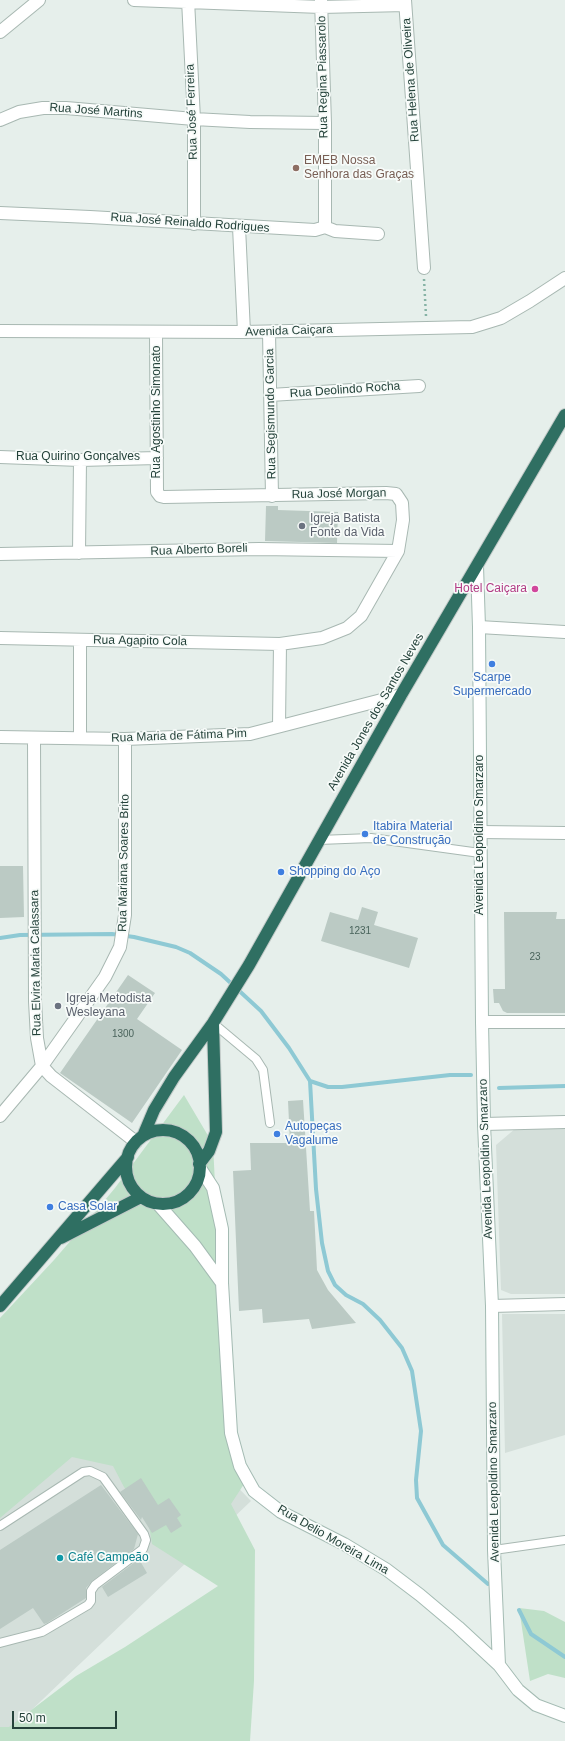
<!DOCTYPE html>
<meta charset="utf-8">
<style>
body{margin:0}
#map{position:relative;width:565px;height:1741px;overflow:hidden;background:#e6efeb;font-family:Helvetica,sans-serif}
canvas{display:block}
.scale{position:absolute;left:12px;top:1711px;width:105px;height:18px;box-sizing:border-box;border:2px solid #24423a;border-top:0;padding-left:5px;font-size:12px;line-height:14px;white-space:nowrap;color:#24423a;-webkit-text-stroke:3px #f7fbf9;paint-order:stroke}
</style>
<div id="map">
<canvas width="565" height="1741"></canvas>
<div class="scale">50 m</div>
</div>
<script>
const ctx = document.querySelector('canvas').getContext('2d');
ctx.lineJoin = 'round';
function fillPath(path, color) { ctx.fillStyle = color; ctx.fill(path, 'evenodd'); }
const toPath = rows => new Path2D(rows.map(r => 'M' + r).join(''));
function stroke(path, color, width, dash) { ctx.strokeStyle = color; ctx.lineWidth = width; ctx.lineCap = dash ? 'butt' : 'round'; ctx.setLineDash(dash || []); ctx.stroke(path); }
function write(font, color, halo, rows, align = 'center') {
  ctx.font = font + ' Helvetica,sans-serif'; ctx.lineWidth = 3.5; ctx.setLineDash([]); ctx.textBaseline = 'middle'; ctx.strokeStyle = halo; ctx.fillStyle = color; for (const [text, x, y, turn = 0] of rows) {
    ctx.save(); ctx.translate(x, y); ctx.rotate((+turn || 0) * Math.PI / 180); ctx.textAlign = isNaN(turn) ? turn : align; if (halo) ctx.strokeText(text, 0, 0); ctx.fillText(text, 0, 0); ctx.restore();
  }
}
const built = toPath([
 [516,1128,565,1128,565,1294,511,1294,501,1290,496,1145],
 [502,1314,565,1314,565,1435,505,1453],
 [0,1337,222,1471,251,1501,0,1740]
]);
const green = toPath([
 [184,1095,213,1144,218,1244,223,1397,244,1484,231,1504,255,1550,254,1681,250,1741,0,1741,0,1727,9,1727,76,1676,125,1647,218,1586,152,1544,148,1519,124,1487,113,1466,72,1457,0,1518,0,1318,54,1260,85,1224,115,1188],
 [519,1608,544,1611,565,1622,565,1678,548,1674,530,1681]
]);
const stream = toPath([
 [0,938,20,935,112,934,134,937,176,947,190,953,221,974,261,1011,289,1048,310,1081,316,1189,322,1243,328,1271,335,1285,346,1295,363,1304,380,1320,402,1348,412,1371,421,1431,416,1480,417,1498,443,1545,488,1584],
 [310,1081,328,1087,342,1087,450,1075,471,1075],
 [499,1088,565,1086],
 [519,1610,531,1634,565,1657]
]);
const building = toPath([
 [266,506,278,506,278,510,338,512,337,543,265,541],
 [0,866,23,866,24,917,0,918],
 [362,907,378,912,374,925,418,938,409,968,321,941,330,912,358,920],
 [504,912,557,912,556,919,565,919,565,1013,507,1013,503,1011,499,1003,494,1003,493,989,505,989],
 [128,975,155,993,137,1019,182,1050,132,1123,60,1073],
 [303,1100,310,1211,314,1211,317,1270,328,1290,356,1323,312,1329,309,1319,263,1323,262,1309,239,1311,233,1171,251,1170,250,1143,290,1143,288,1101],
 [141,1478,158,1505,169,1498,181,1515,177,1518,182,1526,171,1533,166,1525,152,1533,142,1517,141,1520,120,1492],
 [101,1485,138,1534,134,1549,92,1581,86,1588,86,1598,47,1623,44,1624,33,1608,0,1629,0,1550],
 [139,1559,147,1573,108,1597,102,1587,99,1589]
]);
const path = toPath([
 [424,279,426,316]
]);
const lane = toPath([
 [319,840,371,838,480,853],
 [213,1023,256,1059,263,1070,270,1123],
 [0,1526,83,1472,90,1471,103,1477,144,1534,146,1540,143,1549,95,1585,91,1591,91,1601,88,1605,42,1632,0,1643],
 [494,1550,565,1540]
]);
const street = toPath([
 [134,0,321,7,405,5],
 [188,0,194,119,194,224],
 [321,0,325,123,325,227],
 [405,0,424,268],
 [0,32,39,0],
 [0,120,19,112,43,108,66,108,194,119,250,122,325,123],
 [0,213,90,217,315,230,325,227],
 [239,227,244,332],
 [325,227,335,231,378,234],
 [0,331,244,332,472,327,501,318,530,301,565,278],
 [269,332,272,496],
 [270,395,419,386],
 [0,457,80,460,157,458],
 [79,553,80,460],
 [0,554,259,549,398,551],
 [479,627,565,632],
 [0,638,280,644,322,638,347,628,361,616,398,551,403,520,402,503,396,494,386,493,164,497,160,496,157,492,156,333],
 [80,640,80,738],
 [279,726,280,644],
 [0,737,125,739,250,734,401,695],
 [34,738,35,1001,37,1038,42,1066,51,1076,136,1142],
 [480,832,565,833],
 [482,1022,565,1022],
 [0,1116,42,1066,105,977,120,947,125,915,125,739],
 [484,1124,565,1122],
 [492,1306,565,1304]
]);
const secondary = toPath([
 [477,566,479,627,482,1022,484,1124,492,1306,494,1550,499,1665],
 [200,1168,213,1188,222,1229,222,1283,231,1433,240,1466,254,1491,281,1512,344,1544,387,1570,420,1595,458,1627,499,1665,518,1690,536,1705,565,1716],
 [158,1204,195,1246,222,1283]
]);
const highway = toPath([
 '126 1167a37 37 0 1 1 74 0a37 37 0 1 1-74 0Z',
 [143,1136,154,1110,174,1077,213,1023,249,965,401,695,565,415],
 [199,1164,209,1151,216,1132,213,1023],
 [61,1238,141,1197],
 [0,1306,128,1157]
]);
const markers = [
 [296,168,4,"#8d6e63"],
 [302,526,4,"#6b7280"],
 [535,589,4,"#d1479c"],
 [492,664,4,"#3f7fe0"],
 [365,834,4,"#3f7fe0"],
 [281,872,4,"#3f7fe0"],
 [58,1006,4,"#6b7280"],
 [277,1134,4,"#3f7fe0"],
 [50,1207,4,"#3f7fe0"],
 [60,1558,4,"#0f9aa8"]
];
const numberNames = [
 ["1231",360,931],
 ["23",535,957],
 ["1300",123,1034]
];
const streetNames = [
 ["Rua Regina Piassarolo",323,77,-91],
 ["Rua Helena de Oliveira",411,80,-94],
 ["Rua José Martins",96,111,4],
 ["Rua José Ferreira",192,112,-92],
 ["Rua José Reinaldo Rodrigues",190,223,4],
 ["Avenida Caiçara",289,331,-2],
 ["Rua Deolindo Rocha",345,390,-4],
 ["Rua Agostinho Simonato",157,412,-90],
 ["Rua Segismundo Garcia",271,414,-91],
 ["Rua Quirino Gonçalves",78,457],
 ["Rua José Morgan",339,494,-1],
 ["Rua Alberto Boreli",199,550,-2],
 ["Rua Agapito Cola",140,641,1],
 ["Avenida Jones dos Santos Neves",376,712,-60],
 ["Rua Maria de Fátima Pim",179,736,-2],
 ["Avenida Leopoldino Smarzaro",480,835,-90],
 ["Rua Mariana Soares Brito",124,863,-89],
 ["Rua Elvira Maria Calassara",36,963,-91],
 ["Avenida Leopoldino Smarzaro",486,1159,-92],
 ["Avenida Leopoldino Smarzaro",494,1482,-91],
 ["Rua Delio Moreira Lima",333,1540,30]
];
const educationNames = [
 ["EMEB Nossa",304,161],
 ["Senhora das Graças",304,175]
];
const worshipNames = [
 ["Igreja Batista",310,519],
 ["Fonte da Vida",310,533],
 ["Igreja Metodista",66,999],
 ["Wesleyana",66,1013]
];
const hotelNames = [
 ["Hotel Caiçara",527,589]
];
const shopNames = [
 ["Scarpe",492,678,"center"],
 ["Supermercado",492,692,"center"],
 ["Itabira Material",373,827],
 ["de Construção",373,841],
 ["Shopping do Aço",289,872],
 ["Autopeças",285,1127],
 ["Vagalume",285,1141],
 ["Casa Solar",58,1207]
];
const cultureNames = [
 ["Café Campeão",68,1558]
];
fillPath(built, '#d4dfda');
fillPath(green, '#bfe0c8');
stroke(stream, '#8ec9d4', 4);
fillPath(building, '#bbcac4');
stroke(lane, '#a8b8b2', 10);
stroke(street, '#a8b8b2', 14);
stroke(secondary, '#a4bbb3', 14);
stroke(highway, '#c2cac8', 14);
stroke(path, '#86b3a5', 2.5, [2, 3]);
stroke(lane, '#fff', 8);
stroke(street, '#fff', 12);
stroke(secondary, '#fff', 12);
stroke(highway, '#2f6f62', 12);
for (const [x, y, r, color] of markers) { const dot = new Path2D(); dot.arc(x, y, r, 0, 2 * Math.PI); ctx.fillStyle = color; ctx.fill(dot); stroke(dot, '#f7fbf9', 1.5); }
write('10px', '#4a645c', null, numberNames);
write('12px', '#24423a', '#f7fbf9', streetNames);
write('12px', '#785e54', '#f7fbf9', educationNames, 'left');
write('12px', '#5b616d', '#f7fbf9', worshipNames, 'left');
write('12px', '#b23c85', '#f7fbf9', hotelNames, 'right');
write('12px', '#366cbe', '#f7fbf9', shopNames, 'left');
write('12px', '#0d838f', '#f7fbf9', cultureNames, 'left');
</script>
